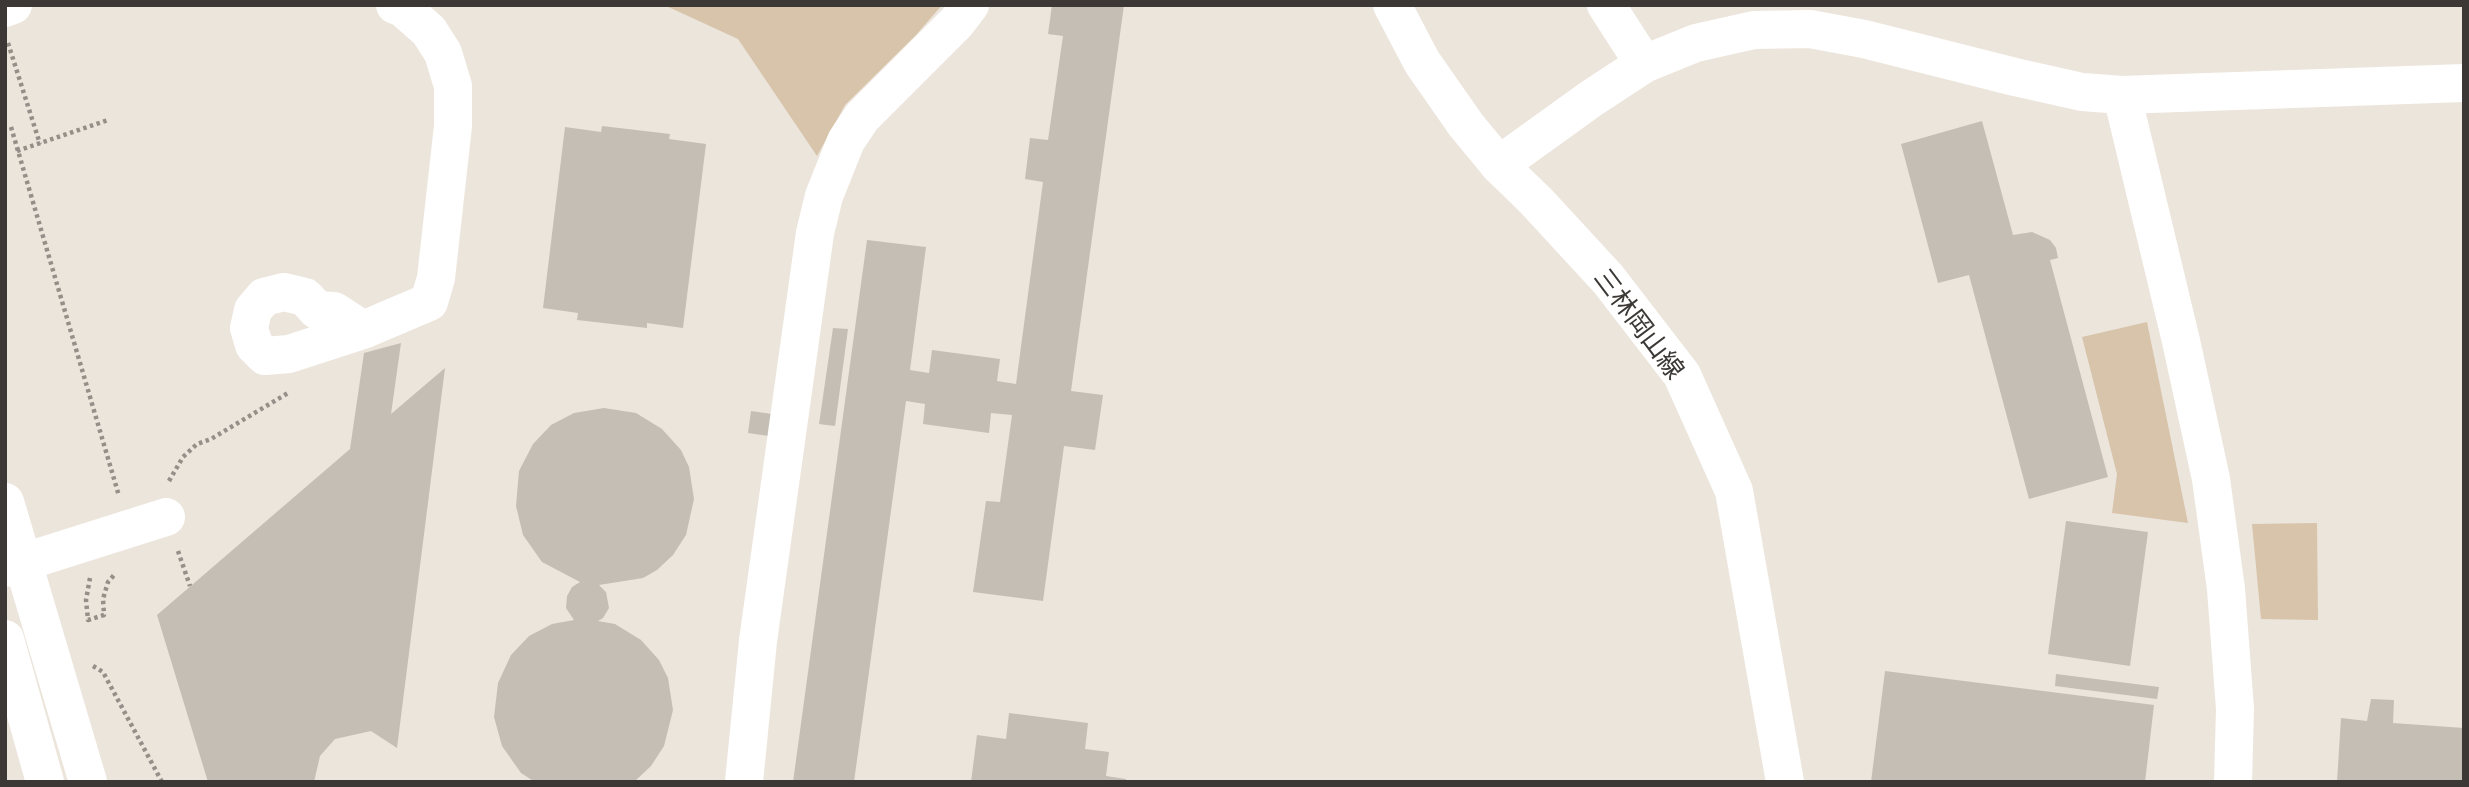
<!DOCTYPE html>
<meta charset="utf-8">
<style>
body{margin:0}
#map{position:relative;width:2469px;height:787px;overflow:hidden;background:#ece5dc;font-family:Commissioner,sans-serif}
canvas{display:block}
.frame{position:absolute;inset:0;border:7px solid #3b3835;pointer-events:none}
</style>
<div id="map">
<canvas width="2469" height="787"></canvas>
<div class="frame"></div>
</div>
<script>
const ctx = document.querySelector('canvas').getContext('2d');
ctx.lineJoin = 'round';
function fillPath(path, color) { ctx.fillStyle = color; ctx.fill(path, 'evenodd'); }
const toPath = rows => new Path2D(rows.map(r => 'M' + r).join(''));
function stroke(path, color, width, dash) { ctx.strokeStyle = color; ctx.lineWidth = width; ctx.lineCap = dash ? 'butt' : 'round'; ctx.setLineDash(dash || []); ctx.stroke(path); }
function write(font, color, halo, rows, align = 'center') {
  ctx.font = font + ' Commissioner,"Noto Sans JP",sans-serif'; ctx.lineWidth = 6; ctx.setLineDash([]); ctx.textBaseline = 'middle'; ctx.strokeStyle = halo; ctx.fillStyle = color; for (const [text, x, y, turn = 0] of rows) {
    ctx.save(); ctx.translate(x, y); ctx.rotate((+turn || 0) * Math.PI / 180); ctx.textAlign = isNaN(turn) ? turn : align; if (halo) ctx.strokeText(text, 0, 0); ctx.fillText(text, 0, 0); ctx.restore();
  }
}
const green = toPath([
 [664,5,942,5,916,35,845,105,817,156,738,39],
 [2147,322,2188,523,2112,513,2117,474,2082,337],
 [2317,523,2318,620,2261,619,2252,524]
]);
const building = toPath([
 [1052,5,1124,5,1071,391,1103,395,1095,450,1064,446,1043,601,973,592,986,501,1000,502,1012,415,991,413,989,433,923,424,925,404,906,401,854,782,793,782,867,240,926,247,910,370,929,373,932,350,1000,359,997,381,1016,384,1043,182,1025,179,1030,138,1048,140,1063,36,1048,34],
 [1982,121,2013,235,2032,232,2050,240,2056,248,2058,258,2050,260,2108,477,2029,499,1969,275,1938,283,1901,144],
 [602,126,670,134,669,139,706,144,683,328,647,323,647,328,577,320,578,313,543,308,565,127,601,132],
 [833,328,848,329,835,426,819,424],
 [401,343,391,414,445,368,397,748,371,731,335,739,320,756,314,782,208,782,157,615,350,449,364,353],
 [604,408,636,413,662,429,681,450,689,467,694,499,686,535,673,555,657,570,643,578,599,585,606,592,609,608,603,618,598,621,615,624,641,640,659,660,668,678,673,710,664,746,651,766,634,782,535,782,521,773,502,746,494,717,498,683,511,655,529,636,552,624,574,620,566,608,567,596,572,587,580,582,542,562,523,535,516,506,519,471,533,444,551,425,574,413],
 [751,411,772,414,769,436,748,433],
 [2066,521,2148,532,2130,666,2048,654],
 [1885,671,2154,705,2145,782,1871,782],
 [2056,674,2159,687,2157,699,2055,686],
 [2371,699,2394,700,2393,723,2464,728,2464,782,2337,782,2341,718,2367,721],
 [1009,713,1088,723,1085,749,1109,752,1106,776,1126,779,1126,782,971,782,977,735,1006,739]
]);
const path = toPath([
 [8,43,40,144],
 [11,127,119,496],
 [17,151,108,120],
 [169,481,183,457,197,444,211,439,288,393],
 [178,551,190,586],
 [90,578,86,600,88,620,104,615,103,599,108,582,115,574],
 [93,666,103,672,162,782]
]);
const minor = toPath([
 [1606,5,1644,64],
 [5,8,13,5],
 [2122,95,2181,341,2211,479,2226,589,2235,709,2233,782],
 [1499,165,1592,98,1644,64,1696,43,1754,30,1810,29,1864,39,2015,77,2082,92,2122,95,2464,83],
 [284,292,305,297,317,310,334,311,363,330,289,354,265,356,254,345,249,328,253,310,264,297,284,292],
 [363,330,429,302,436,278,453,126,453,86,443,53,429,31,403,8,395,5],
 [5,502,88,782],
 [5,568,166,517],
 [5,639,45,782],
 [744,782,758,641,815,233,824,196,846,141,862,117,957,22,970,5]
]);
const major = toPath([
 [1392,5,1422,62,1466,125,1499,165,1536,201,1608,279,1682,375,1734,491,1785,782]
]);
const streetNames = [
 ["三林岡山線",1639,324,53]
];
fillPath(green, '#d7c4aa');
fillPath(building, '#c5beb5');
stroke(path, '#948f89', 4.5, [3.5, 3.5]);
stroke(minor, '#fff', 38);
stroke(major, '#fff', 38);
write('26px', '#3b3835', '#fff', streetNames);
</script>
